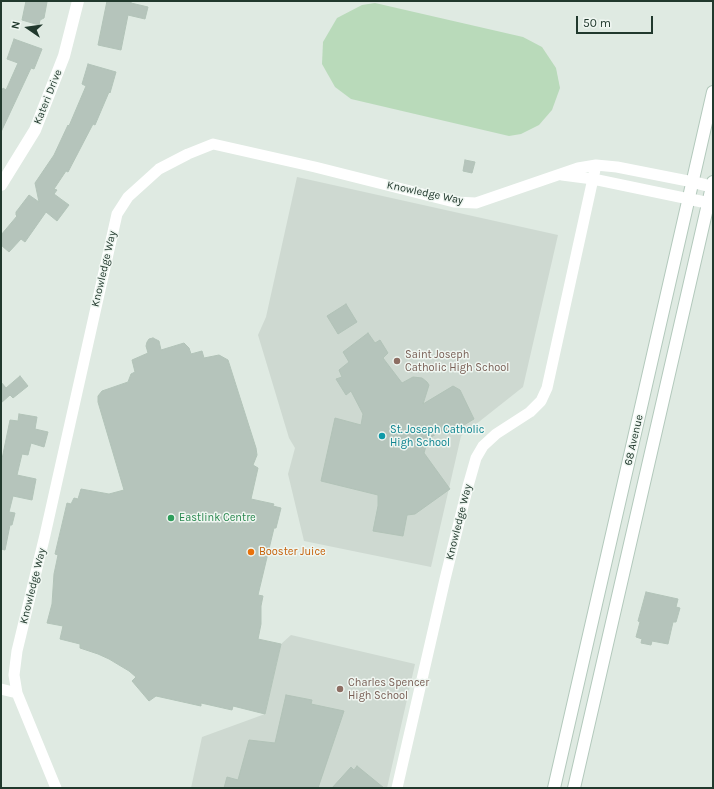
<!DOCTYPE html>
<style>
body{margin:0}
#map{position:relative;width:714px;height:789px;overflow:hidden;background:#dfeae2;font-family:Karla,sans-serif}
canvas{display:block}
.frame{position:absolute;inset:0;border:2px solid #21392d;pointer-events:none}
.north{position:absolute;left:8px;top:8px;width:40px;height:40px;-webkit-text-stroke:3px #eff6f1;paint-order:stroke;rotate:283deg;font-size:11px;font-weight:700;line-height:16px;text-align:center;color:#21392d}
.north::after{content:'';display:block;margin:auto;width:14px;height:18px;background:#21392d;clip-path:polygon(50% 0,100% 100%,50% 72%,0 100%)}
.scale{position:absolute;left:576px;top:16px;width:77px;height:18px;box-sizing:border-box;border:2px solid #21392d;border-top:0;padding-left:5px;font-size:12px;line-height:14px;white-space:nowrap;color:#21392d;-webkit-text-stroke:3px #eff6f1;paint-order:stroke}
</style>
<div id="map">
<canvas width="714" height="789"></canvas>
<div class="frame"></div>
<div class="north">N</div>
<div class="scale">50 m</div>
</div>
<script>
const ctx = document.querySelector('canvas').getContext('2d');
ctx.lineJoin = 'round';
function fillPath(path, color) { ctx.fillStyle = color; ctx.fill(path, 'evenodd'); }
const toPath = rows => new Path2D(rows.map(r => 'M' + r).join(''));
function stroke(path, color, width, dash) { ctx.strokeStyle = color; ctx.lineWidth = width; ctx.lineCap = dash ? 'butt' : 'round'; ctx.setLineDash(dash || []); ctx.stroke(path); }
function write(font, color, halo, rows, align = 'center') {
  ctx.font = font + ' Karla,sans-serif'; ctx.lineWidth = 3; ctx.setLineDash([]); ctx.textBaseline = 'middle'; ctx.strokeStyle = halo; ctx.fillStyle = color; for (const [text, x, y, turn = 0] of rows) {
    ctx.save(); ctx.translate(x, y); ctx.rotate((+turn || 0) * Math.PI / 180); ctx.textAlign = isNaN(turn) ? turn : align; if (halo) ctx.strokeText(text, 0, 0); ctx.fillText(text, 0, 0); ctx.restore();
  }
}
const built = toPath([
 [297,177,558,235,523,387,461,436,431,567,304,541,288,474,295,448,289,438,258,335,266,317],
 [291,635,415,664,387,788,191,788,202,737,265,714,281,644]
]);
const green = toPath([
 [375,3,523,37,542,47,556,68,560,88,552,110,539,125,521,134,509,136,351,99,335,87,322,64,323,42,337,18,362,5]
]);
const building = toPath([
 [26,1,47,2,44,18,40,20,39,25,22,20,26,1],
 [107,1,131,1,131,3,148,7,145,19,128,15,121,50,98,45,107,1],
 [14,39,42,49,34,69,31,68,1,132,1,94,3,88,6,90,18,63,7,59,14,39],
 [88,64,116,72,110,93,109,92,95,125,93,124,68,172,66,171,54,189,57,190,54,194,69,205,57,221,46,212,25,242,21,239,9,252,1,245,1,235,17,216,16,215,16,212,29,195,39,202,35,183,54,155,68,125,69,126,86,86,82,84,88,64],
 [465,160,475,162,472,173,463,171,465,160],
 [346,304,357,322,338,334,327,316,346,304],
 [368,333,375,343,380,340,388,353,383,358,402,383,413,377,422,378,427,382,429,385,423,404,453,386,460,390,474,419,449,434,446,428,428,439,424,453,450,489,415,514,407,515,403,536,373,531,378,506,378,495,321,481,335,418,361,425,363,414,351,391,346,395,336,379,342,377,339,370,349,362,343,352,368,333],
 [153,338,159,341,161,350,184,343,189,348,191,354,202,351,204,358,219,355,228,360,256,448,257,455,253,465,258,468,251,499,274,504,273,506,281,508,276,528,274,528,258,595,263,596,261,606,261,624,258,639,281,644,265,714,233,706,232,710,201,703,201,706,156,696,149,701,132,681,136,677,129,671,109,659,98,654,80,648,80,644,60,639,63,626,47,623,52,604,54,574,58,555,55,554,67,503,71,504,74,498,78,499,81,489,109,494,124,490,98,402,98,396,102,391,128,382,131,374,135,372,132,360,148,353,146,346,147,342,149,339,153,338],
 [20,376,28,386,13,398,10,395,1,403,1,382,6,388,20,376],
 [19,414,37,417,35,429,48,432,44,447,31,443,28,455,22,454,17,475,36,479,32,500,13,496,9,512,15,513,12,525,10,525,5,550,1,549,1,458,2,459,10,420,18,421,19,414],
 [646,592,678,599,676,607,680,608,676,622,673,622,668,644,652,641,651,645,641,643,642,639,636,637,640,622,638,621,646,592],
 [286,695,312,700,311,704,344,711,318,788,224,788,227,777,238,780,249,740,275,743,286,695],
 [357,766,384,788,332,788,351,767,354,770,357,766]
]);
const minor = toPath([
 [562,175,593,179,689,199],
 [1,689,17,693],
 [56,788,17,693,14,675,17,651,45,535,117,214,128,197,159,169,188,154,213,144,315,167,454,202,476,203,578,168,596,165,617,167,693,182],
 [397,788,445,579,468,486,476,458,483,446,496,434,530,412,541,401,547,388,596,165]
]);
const tertiary = toPath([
 [693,182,713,187],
 [1,185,35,130,64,56,78,1],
 [689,199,713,204]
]);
const secondary = toPath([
 [554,788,713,92],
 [574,788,713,182]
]);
const markers = [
 [397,361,4,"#8d6e63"],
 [382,436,4,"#0f9aa8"],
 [171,518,4,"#2e9e5b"],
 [251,552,4,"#e8710a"],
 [340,689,4,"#8d6e63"]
];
const streetNames = [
 ["Kateri Drive",48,97,-68],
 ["Knowledge Way",425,193,12],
 ["Knowledge Way",104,269,-77],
 ["68 Avenue",634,440,-77],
 ["Knowledge Way",459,522,-76],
 ["Knowledge Way",33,586,-76]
];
const educationNames = [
 ["Saint Joseph",405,355],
 ["Catholic High School",405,368],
 ["Charles Spencer",348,683],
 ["High School",348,696]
];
const cultureNames = [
 ["St. Joseph Catholic",390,430],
 ["High School",390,443]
];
const leisureNames = [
 ["Eastlink Centre",179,518]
];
const foodNames = [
 ["Booster Juice",259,552]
];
fillPath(built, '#ced9d1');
fillPath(green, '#b9daba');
fillPath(building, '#b5c4bb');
stroke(building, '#b2c3b8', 1);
stroke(secondary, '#b3c9bc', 14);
stroke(minor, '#fff', 11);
stroke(tertiary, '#fff', 12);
stroke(secondary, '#fff', 12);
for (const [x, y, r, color] of markers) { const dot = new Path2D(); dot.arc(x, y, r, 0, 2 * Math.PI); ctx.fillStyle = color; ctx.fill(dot); stroke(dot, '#eff6f1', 1.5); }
write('11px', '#21392d', '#eff6f1', streetNames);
write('11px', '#785e54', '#eff6f1', educationNames, 'left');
write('11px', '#0d838f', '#eff6f1', cultureNames, 'left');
write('11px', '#27864d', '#eff6f1', leisureNames, 'left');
write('11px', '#c56008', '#eff6f1', foodNames, 'left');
</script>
